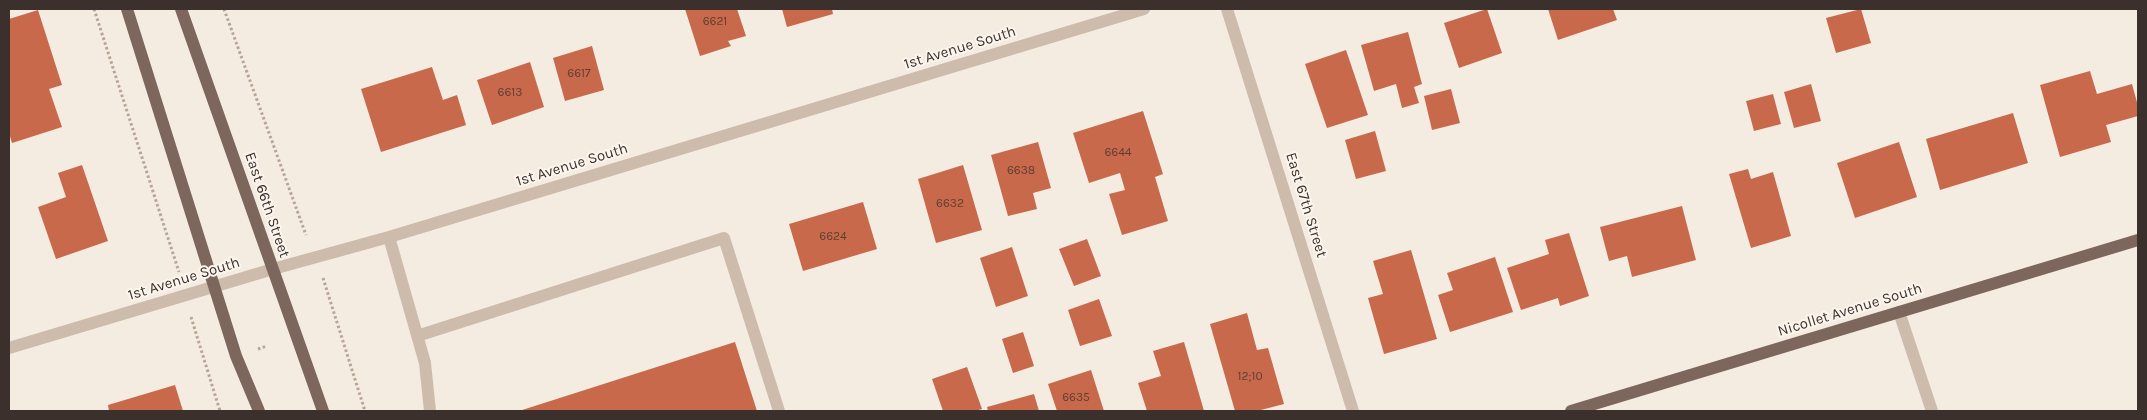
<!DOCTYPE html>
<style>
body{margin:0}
#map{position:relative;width:2147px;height:420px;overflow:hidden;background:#f4ebe1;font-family:Karla,sans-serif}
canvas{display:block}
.frame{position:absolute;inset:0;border:10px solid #3b302b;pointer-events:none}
</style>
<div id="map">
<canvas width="2147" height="420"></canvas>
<div class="frame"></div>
</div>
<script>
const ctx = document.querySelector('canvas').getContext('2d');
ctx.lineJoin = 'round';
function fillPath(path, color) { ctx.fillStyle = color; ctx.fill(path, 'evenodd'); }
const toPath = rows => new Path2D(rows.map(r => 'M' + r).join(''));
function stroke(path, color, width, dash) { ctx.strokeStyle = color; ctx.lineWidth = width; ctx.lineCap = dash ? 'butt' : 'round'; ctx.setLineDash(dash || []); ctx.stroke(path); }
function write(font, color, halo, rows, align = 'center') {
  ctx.font = font + ' Karla,sans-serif'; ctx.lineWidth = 4; ctx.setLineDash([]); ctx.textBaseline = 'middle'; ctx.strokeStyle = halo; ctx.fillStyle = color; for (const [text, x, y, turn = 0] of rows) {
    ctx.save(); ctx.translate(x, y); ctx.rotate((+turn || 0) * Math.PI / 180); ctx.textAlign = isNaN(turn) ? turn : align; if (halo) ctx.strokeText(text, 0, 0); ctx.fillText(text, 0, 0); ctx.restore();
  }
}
const building = toPath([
 [685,9,737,9,746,36,728,41,731,46,700,56],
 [782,9,832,9,833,14,787,27],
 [1487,9,1502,53,1459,68,1444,23],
 [1548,9,1613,9,1617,20,1558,40],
 [1861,9,1871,43,1836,53,1826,18],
 [38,10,62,85,49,89,62,127,12,143,9,133,9,19],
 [1408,32,1422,84,1414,87,1419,103,1402,108,1396,84,1374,91,1361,45],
 [592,46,604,90,565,101,553,58],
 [1346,50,1368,115,1327,128,1305,64],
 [530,62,544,107,492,125,477,80],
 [432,67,443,100,457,95,466,125,381,152,361,89],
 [2090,71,2097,94,2132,84,2138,106,2138,116,2106,125,2111,142,2060,157,2040,85],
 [1811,84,1821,121,1794,128,1784,92],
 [1451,89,1460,123,1432,130,1424,96],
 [1773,94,1781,124,1754,131,1746,101],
 [1143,111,1163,174,1155,177,1168,221,1122,235,1109,194,1125,190,1120,173,1089,183,1073,133],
 [2013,113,2028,163,1940,190,1926,139],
 [1375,131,1386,171,1356,179,1345,140],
 [1038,142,1051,188,1033,193,1037,209,1008,216,991,155],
 [1899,142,1917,197,1855,218,1837,163],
 [82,165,108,241,56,259,38,207,66,197,58,173],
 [963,165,982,230,936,243,918,179],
 [1748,169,1751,179,1773,172,1791,236,1751,248,1729,174],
 [863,202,877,249,803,271,789,224],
 [1682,206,1696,260,1632,277,1627,256,1609,261,1600,227],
 [1569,233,1589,296,1560,306,1558,298,1521,310,1507,268,1549,254,1545,240],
 [1087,239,1101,276,1074,286,1059,249],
 [1012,247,1028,296,996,307,980,258],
 [1411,250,1437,339,1384,354,1368,298,1383,294,1373,261],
 [1495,257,1513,312,1450,332,1438,295,1453,290,1447,273],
 [1099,299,1112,336,1080,346,1068,310],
 [1247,313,1257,350,1268,348,1284,404,1257,411,1235,411,1210,324],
 [1023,332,1034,366,1013,373,1002,339],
 [735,342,757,411,519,411],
 [1184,342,1204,411,1147,411,1138,383,1161,376,1153,351],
 [967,367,982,409,975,411,943,411,932,379],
 [1091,370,1104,411,1057,411,1048,384],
 [175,385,183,411,109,411,108,405],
 [1034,394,1039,411,988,411,987,407]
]);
const path = toPath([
 [94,9,179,272],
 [224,9,306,235],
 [323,278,365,411],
 [191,317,220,411],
 [258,349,267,346]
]);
const minor = toPath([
 [1227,9,1353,411],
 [389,237,425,363,430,411],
 [1899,312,1932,411],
 [417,336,724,238,779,411],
 [9,348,273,269,389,237,1144,9]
]);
const major = toPath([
 [127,9,236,356,259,411],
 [181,9,323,411],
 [1571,411,2138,240]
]);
const numberNames = [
 ["6621",715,22],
 ["6617",579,74],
 ["6613",510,93],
 ["6644",1118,153],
 ["6638",1021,171],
 ["6632",950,204],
 ["6624",833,237],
 ["12;10",1250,377],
 ["6635",1076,398]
];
const streetNames = [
 ["1st Avenue South",960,48,-17],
 ["1st Avenue South",572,165,-17],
 ["East 66th Street",267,205,71],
 ["East 67th Street",1306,205,73],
 ["1st Avenue South",184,279,-17],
 ["Nicollet Avenue South",1850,310,-17]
];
fillPath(building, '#c8694b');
stroke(path, '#b9a596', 3, [2.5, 2.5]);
stroke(minor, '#cdbbac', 12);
stroke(major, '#7d675c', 12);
write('12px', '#5e3e33', null, numberNames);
write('15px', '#3b302b', '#fbf5ee', streetNames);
</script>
